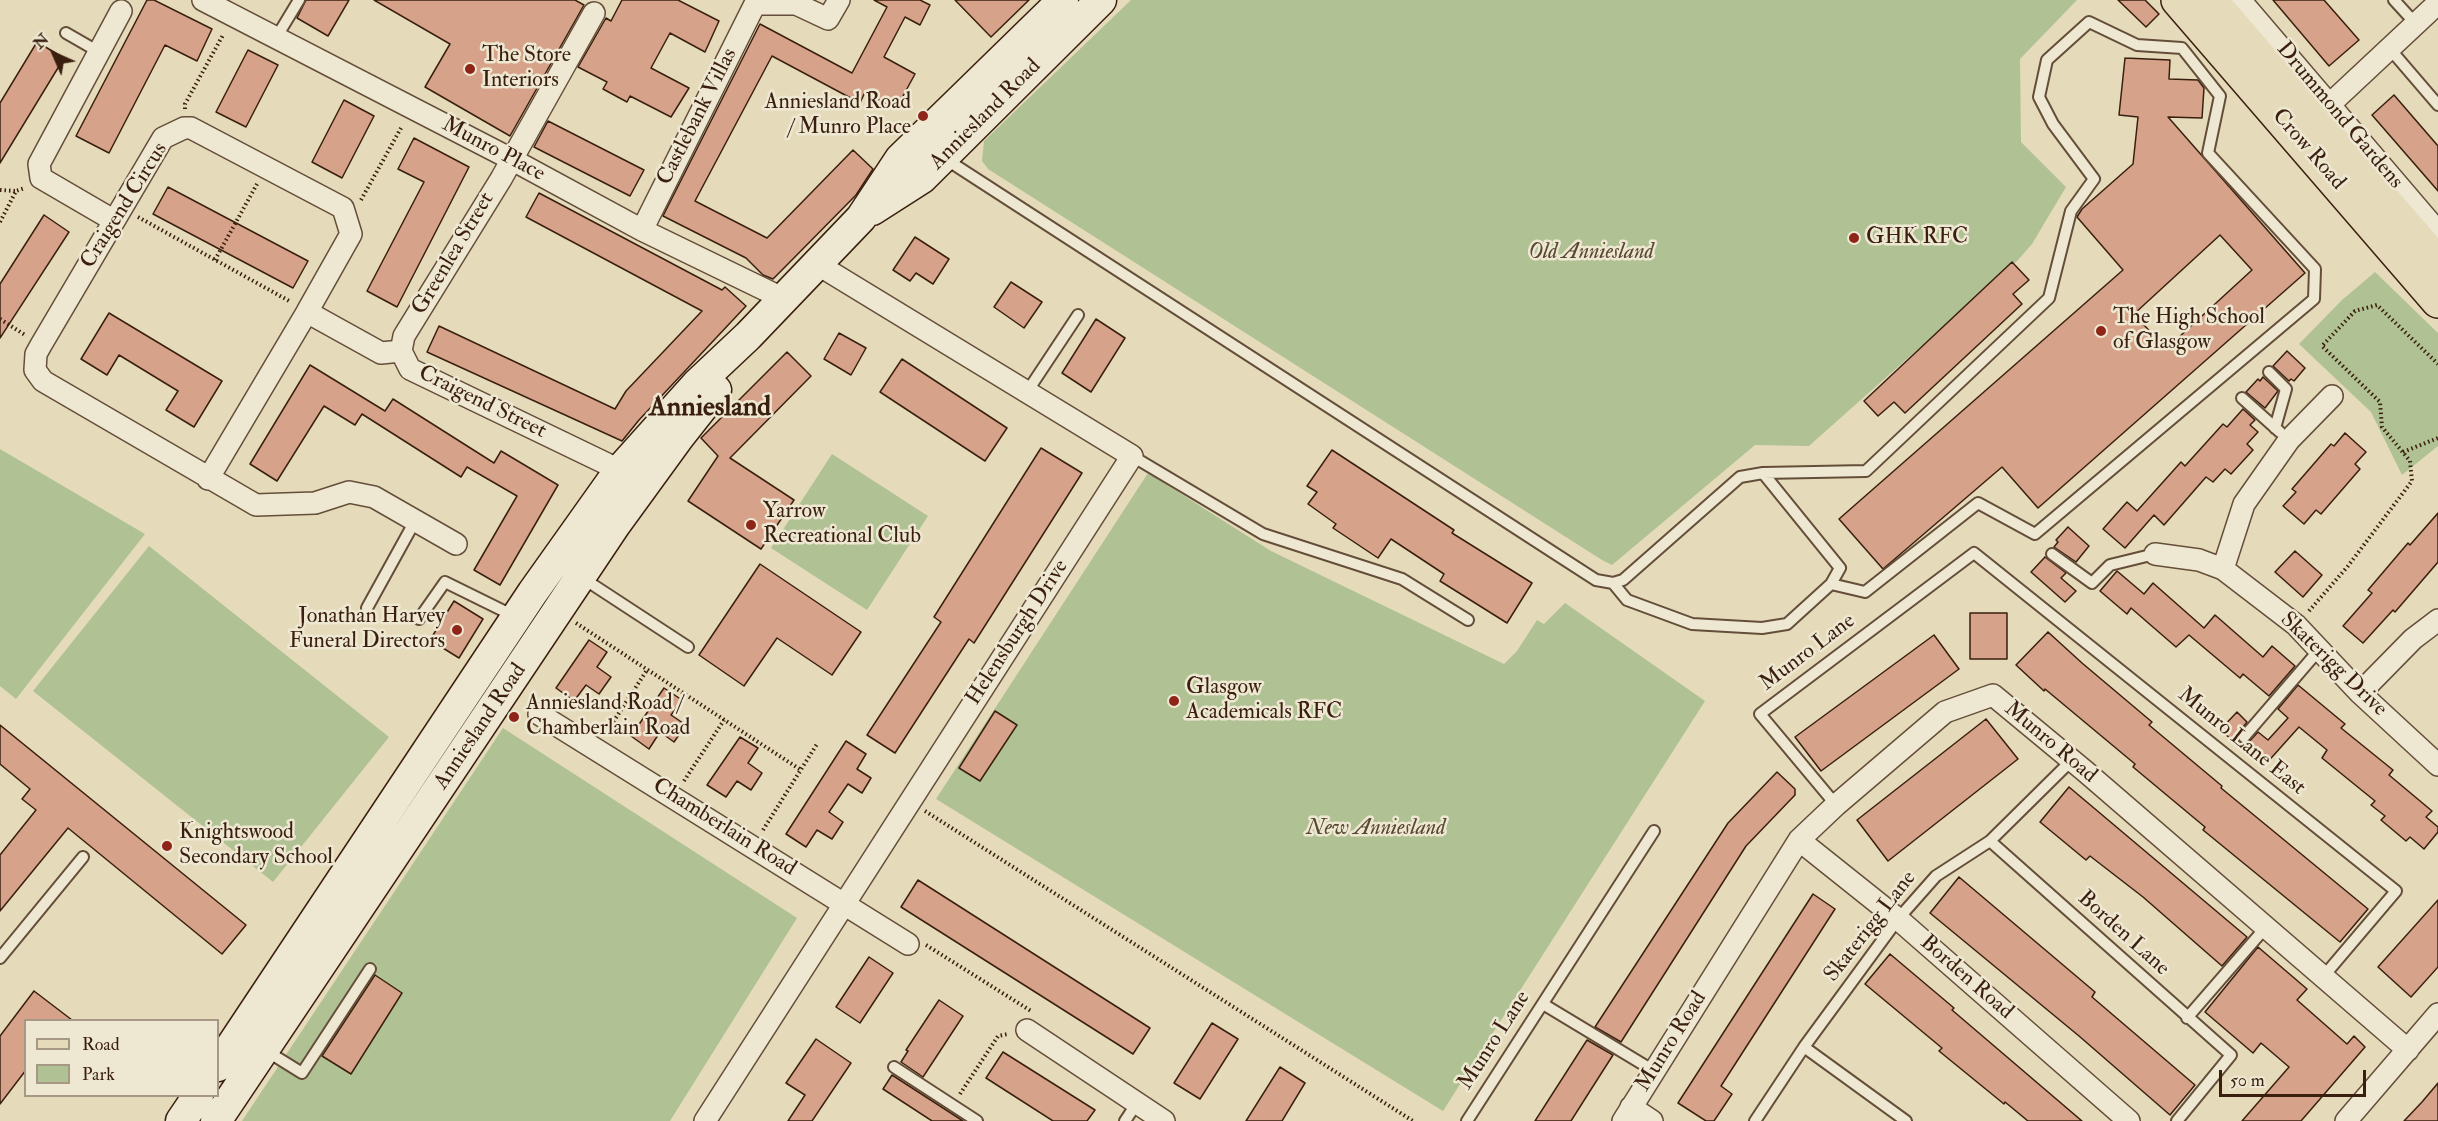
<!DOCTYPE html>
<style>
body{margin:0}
#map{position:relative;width:2438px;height:1121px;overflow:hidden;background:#e5dbbb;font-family:"IM FELL Double Pica",serif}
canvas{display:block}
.legend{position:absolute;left:24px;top:1019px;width:195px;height:78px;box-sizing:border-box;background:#eee8d3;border:2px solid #a69884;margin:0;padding:8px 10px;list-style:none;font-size:18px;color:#3a1f0e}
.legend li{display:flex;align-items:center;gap:12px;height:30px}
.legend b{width:30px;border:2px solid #a69884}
.north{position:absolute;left:24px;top:24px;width:60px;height:60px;-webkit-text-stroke:4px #eee8d3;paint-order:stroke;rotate:315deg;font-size:16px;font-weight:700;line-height:24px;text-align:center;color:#3a1f0e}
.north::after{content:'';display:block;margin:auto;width:21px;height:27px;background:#3a1f0e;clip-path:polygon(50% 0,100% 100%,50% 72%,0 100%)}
.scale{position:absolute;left:2219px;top:1070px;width:147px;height:27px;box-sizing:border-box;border:3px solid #3a1f0e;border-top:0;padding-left:8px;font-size:18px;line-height:21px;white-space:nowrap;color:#3a1f0e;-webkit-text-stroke:4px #eee8d3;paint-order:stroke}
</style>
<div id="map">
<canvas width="2438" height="1121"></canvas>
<ul class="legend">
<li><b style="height:8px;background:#e5dbbb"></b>Road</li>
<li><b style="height:16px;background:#b0c194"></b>Park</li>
</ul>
<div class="north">N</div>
<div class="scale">50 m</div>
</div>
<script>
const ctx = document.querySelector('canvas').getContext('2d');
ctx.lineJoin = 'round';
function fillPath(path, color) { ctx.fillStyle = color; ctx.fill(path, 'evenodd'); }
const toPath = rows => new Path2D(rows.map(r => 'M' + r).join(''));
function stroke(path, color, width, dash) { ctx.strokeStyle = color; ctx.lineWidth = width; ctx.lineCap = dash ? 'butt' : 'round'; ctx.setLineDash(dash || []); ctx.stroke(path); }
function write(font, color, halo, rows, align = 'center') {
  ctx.font = font + ' "IM FELL Double Pica",serif'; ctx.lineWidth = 5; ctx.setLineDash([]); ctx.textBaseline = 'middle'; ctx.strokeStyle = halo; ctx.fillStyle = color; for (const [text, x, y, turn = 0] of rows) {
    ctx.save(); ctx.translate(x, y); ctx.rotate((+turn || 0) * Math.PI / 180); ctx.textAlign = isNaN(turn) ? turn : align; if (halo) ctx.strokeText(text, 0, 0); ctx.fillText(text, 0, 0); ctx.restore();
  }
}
const green = toPath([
 [1131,0,2077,0,2020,59,2021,142,2066,187,2032,244,2018,260,1809,446,1755,445,1612,565,1602,560,988,169,982,161,984,141],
 [2375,272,2438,333,2438,446,2402,475,2371,412,2299,344,2342,300],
 [0,449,145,534,16,699,0,686],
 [832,454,928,516,867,610,771,548],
 [1148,473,1271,551,1504,664,1517,651,1537,620,1544,624,1565,603,1705,701,1443,1111,936,799],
 [149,546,389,737,273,882,33,691],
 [503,728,797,918,670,1121,242,1121]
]);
const building = toPath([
 [147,0,154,0,212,29,197,61,165,45,109,153,76,136,147,0],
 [306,0,349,0,328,36,297,18,306,0],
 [374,0,575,0,584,5,510,136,425,87,450,44,374,0],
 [622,0,678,0,719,21,705,52,670,33,651,68,689,88,671,117,630,96,627,102,603,89,607,82,578,67,606,18,611,21,622,0],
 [874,0,920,0,930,5,920,25,905,17,884,57,915,74,896,109,865,92,860,103,772,56,695,201,767,238,853,150,873,169,856,195,784,268,773,279,763,275,746,258,663,216,760,24,852,73,887,7,874,0],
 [955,0,1029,0,991,37,955,0],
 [2118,0,2145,0,2159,14,2146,27,2118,0],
 [2273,0,2324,0,2359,40,2329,66,2273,0],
 [37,42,64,58,0,163,0,103,37,42],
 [248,50,278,65,246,127,216,112,248,50],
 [2125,58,2170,60,2169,79,2198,80,2204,88,2202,118,2168,117,2305,273,2038,508,2002,467,1883,569,1839,519,2123,270,2077,217,2082,209,2133,164,2138,117,2119,115,2125,58],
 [2220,235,2252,270,2166,349,2134,314,2220,235],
 [2394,95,2438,146,2438,191,2372,115,2394,95],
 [344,100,374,116,342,178,312,162,344,100],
 [548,121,644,170,630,196,534,147,548,121],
 [414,138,469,167,397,307,367,291,424,182,398,169,414,138],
 [168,187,308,261,293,288,153,214,168,187],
 [539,193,722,290,725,287,746,306,639,420,622,441,427,352,439,326,615,409,626,391,702,311,526,217,539,193],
 [44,215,69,232,0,338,0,284,44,215],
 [915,237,949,259,933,284,916,273,910,281,893,270,915,237],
 [2012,262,2029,280,2013,294,2022,304,1905,413,1894,402,1878,416,1864,401,2012,262],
 [1011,282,1042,302,1024,328,994,307,1011,282],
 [109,313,222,381,194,427,166,410,178,391,119,355,107,375,81,359,109,313],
 [1096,319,1125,338,1091,392,1062,373,1096,319],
 [839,333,866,348,851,375,824,359,839,333],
 [2287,351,2305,368,2294,381,2291,379,2289,381,2273,366,2287,351],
 [787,352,811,376,730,458,794,500,761,549,688,501,718,456,701,438,787,352],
 [902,359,1007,428,985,461,880,392,902,359],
 [310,365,385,411,393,399,494,463,501,451,558,485,500,585,474,570,517,496,467,467,461,477,362,414,355,425,324,406,277,481,250,464,310,365],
 [2263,377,2278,391,2265,408,2246,392,2258,379,2260,381,2263,377],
 [2243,409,2255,420,2250,425,2258,432,2247,444,2253,450,2231,474,2225,469,2213,482,2206,477,2164,525,2154,515,2125,548,2103,529,2127,502,2137,511,2181,462,2185,466,2223,424,2227,427,2243,409],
 [2345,433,2366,452,2355,464,2360,469,2321,514,2316,510,2304,524,2283,506,2296,492,2292,489,2331,444,2334,446,2345,433],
 [1041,448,1082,473,974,643,969,639,895,753,867,735,941,622,934,617,1041,448],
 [1332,450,1454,530,1452,533,1532,583,1507,623,1440,581,1444,574,1391,539,1378,558,1333,528,1336,524,1308,504,1317,492,1307,486,1332,450],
 [2438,513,2438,562,2395,612,2393,610,2363,643,2343,626,2372,593,2368,590,2408,543,2410,545,2438,513],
 [2068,527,2089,546,2076,562,2054,547,2058,542,2056,540,2068,527],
 [2295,551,2322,575,2303,597,2275,572,2295,551],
 [2045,557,2066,573,2061,578,2076,591,2065,602,2031,572,2045,557],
 [760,564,861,632,832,675,777,638,744,686,699,655,760,564],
 [2117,571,2144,594,2153,583,2204,628,2215,615,2263,657,2272,646,2295,666,2269,696,2243,674,2240,678,2189,635,2176,647,2131,608,2127,614,2100,591,2117,571],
 [454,601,483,619,459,658,430,640,454,601],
 [1970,613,2007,613,2007,659,1970,659,1970,613],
 [2048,632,2082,663,2152,722,2149,725,2222,786,2221,788,2368,909,2340,942,2203,830,2205,827,2133,767,2135,764,2045,689,2044,691,2016,665,2048,632],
 [1934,635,1959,669,1821,771,1795,737,1934,635],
 [589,640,607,652,597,667,611,677,599,694,586,685,574,701,556,688,589,640],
 [2298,685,2345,724,2341,728,2393,770,2389,775,2432,811,2426,817,2438,827,2438,832,2424,849,2410,837,2406,841,2381,820,2385,816,2371,805,2375,801,2322,758,2327,750,2299,727,2264,766,2220,730,2237,712,2247,722,2237,735,2239,742,2247,744,2258,732,2268,740,2288,718,2278,709,2298,685],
 [664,688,682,700,671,715,686,725,674,742,660,732,649,749,631,736,664,688],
 [995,711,1017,725,980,781,959,768,995,711],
 [1986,719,2018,759,1888,861,1857,820,1986,719],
 [0,725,246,925,222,954,68,828,0,911,0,855,36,810,22,799,30,789,0,764,0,725],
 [740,737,758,748,748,763,762,773,751,790,737,781,726,797,707,785,740,737],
 [846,741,866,754,857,769,871,778,862,793,848,784,829,812,843,822,832,839,817,830,806,847,786,834,846,741],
 [1777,772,1795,789,1795,795,1746,846,1621,1042,1595,1027,1728,823,1777,772],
 [2069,787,2247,937,2222,966,2143,897,2090,856,2086,860,2040,822,2069,787],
 [1959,877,2095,992,2092,997,2195,1085,2170,1115,2079,1036,1930,913,1959,877],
 [918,880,1150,1028,1133,1054,901,907,918,880],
 [1813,894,1835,909,1721,1086,1732,1094,1714,1121,1706,1121,1678,1103,1813,894],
 [2438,900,2438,967,2411,997,2378,967,2438,900],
 [2258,947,2307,989,2297,1000,2347,1044,2354,1036,2365,1047,2301,1121,2242,1121,2289,1067,2261,1043,2253,1053,2205,1012,2258,947],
 [1890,954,1954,1008,1952,1010,2082,1121,2028,1121,2005,1102,2004,1104,1939,1051,1942,1048,1865,984,1890,954],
 [869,957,893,973,860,1023,836,1007,869,957],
 [375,975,402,993,351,1074,322,1056,375,975],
 [34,991,72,1020,26,1020,26,1070,0,1104,0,1036,34,991],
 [939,1000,963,1016,923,1077,901,1062,908,1051,906,1050,939,1000],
 [1212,1023,1238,1039,1200,1099,1174,1083,1212,1023],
 [816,1039,851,1063,812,1121,788,1121,805,1095,786,1083,816,1039],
 [1587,1040,1613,1055,1590,1091,1571,1121,1535,1121,1587,1040],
 [1003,1052,1095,1110,1087,1121,1053,1121,986,1078,1003,1052],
 [1280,1067,1305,1083,1282,1121,1246,1121,1280,1067],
 [892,1075,963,1121,932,1121,883,1089,892,1075],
 [2438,1083,2438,1121,2404,1121,2422,1102,2438,1083]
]);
const path = toPath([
 [185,109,185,104,223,35],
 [0,190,16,191],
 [361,200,401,128],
 [138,217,291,302],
 [0,222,16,191,25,188],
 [215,260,257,184],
 [0,319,25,335],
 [2403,452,2438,438],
 [2309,611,2348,566,2412,481,2410,461,2382,427,2380,402,2322,346,2355,311,2377,305,2438,364],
 [576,623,801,770],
 [606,733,647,670],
 [684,781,724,720],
 [925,811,1413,1121],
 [763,830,817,744],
 [926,945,1031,1011],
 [960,1094,998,1036,1008,1034]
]);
const lane = toPath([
 [2394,0,2415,23],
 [66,33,99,52],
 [276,38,299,0],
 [2390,49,2438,105],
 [944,158,1565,560,1596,580,1613,583,1623,580,1740,477,1763,473,1866,471,2049,298,2071,211,2094,179,2053,124,2039,97,2047,60,2089,22,2137,45,2182,48,2220,96,2208,153,2315,269,2314,299,2035,534,1978,503,1865,592,1831,584],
 [2269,372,2286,389,2275,428],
 [1027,392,1078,315],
 [2242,398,2280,432],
 [1132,456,1263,534,1402,579,1468,620],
 [2052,554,2092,583,2110,565,2155,554],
 [581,577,688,647],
 [1613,583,1627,600,1692,624,1762,628,1787,624,1831,584,1840,568,1763,473],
 [367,608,415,521],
 [419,619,445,582,514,616],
 [2244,737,2319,650],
 [1836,805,1760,714,1974,553,2396,891,2323,977],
 [1990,841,2231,1055,2177,1121],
 [0,958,83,857],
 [1543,1004,1654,1071],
 [2187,1018,2266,927],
 [1804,1047,1906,1121],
 [265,1050,302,1073,370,969],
 [894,1067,977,1121],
 [1125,1121,1137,1103],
 [1467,1121,1654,831],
 [1755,1121,1804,1047,1898,919,1936,876,1990,841,2072,760]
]);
const street = toPath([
 [203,0,511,159,642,230,784,299],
 [2240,0,2438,232],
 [755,4,796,4,828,19,839,0],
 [2329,105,2438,3],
 [113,220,41,178,39,164,121,11],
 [642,230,755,4],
 [307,312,351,234,343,208,191,128,184,128,163,138,41,345,36,354,35,370,43,381,256,505,315,503,349,492,374,497,456,544],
 [401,351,404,336,501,179,594,13],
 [208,479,307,312,381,353,401,351,410,369,607,464,631,478],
 [2155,554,2199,560,2223,569,2296,625,2360,693,2438,765],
 [2223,569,2244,504,2289,440,2332,396],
 [2360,693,2413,639,2438,620],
 [539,714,908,944],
 [1799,840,1898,919,2129,1121],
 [1027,1030,1164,1121],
 [1631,1107,1652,1121],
 [705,1121,1132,456,817,264],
 [1623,1121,1799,840,1836,805,1945,712,1993,695,2086,772,2408,1050],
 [2346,1121,2438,1014]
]);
const secondary = toPath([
 [872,210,922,178,1101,0],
 [218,1066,533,592,619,471,697,384,748,336,861,218,900,159,1063,0],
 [181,1121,198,1096],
 [216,1121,615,525,679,437,716,390]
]);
const primary = toPath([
 [2178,0,2438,301],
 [2210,0,2438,263]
]);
const markers = [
 [470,69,6,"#8f2418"],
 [923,116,6,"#8f2418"],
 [1854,238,6,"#8f2418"],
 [2101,331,6,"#8f2418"],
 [751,525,6,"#8f2418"],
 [457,630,6,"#8f2418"],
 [1174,701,6,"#8f2418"],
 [514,717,6,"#8f2418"],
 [167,846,6,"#8f2418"]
];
const poiNames = [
 ["The Store",482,56],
 ["Interiors",482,81],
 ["Anniesland Road",911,103,"right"],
 ["/ Munro Place",911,128,"right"],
 ["GHK RFC",1866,238],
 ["The High School",2113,318],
 ["of Glasgow",2113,343],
 ["Yarrow",763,512],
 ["Recreational Club",763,537],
 ["Jonathan Harvey",445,617,"right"],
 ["Funeral Directors",445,642,"right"],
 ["Glasgow",1186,688],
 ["Academicals RFC",1186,713],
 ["Anniesland Road /",526,704],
 ["Chamberlain Road",526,729],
 ["Knightswood",179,833],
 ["Secondary School",179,858]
];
const streetNames = [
 ["Anniesland Road",986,115,-45],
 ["Drummond Gardens",2339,116,50],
 ["Castlebank Villas",698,117,-63],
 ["Munro Place",493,150,28],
 ["Crow Road",2308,150,49],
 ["Craigend Circus",125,206,-58],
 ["Greenlea Street",454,254,-59],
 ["Craigend Street",482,403,26],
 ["Helensburgh Drive",1018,633,-57],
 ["Munro Lane",1808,653,-37],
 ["Skaterigg Drive",2333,665,44],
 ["Anniesland Road",481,727,-56],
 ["Munro Lane East",2241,742,39],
 ["Munro Road",2050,743,40],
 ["Chamberlain Road",724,828,32],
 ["Skaterigg Lane",1871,927,-52],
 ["Borden Lane",2123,934,42],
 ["Borden Road",1966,978,41],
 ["Munro Lane",1495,1041,-57],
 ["Munro Road",1672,1042,-58]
];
const parkNames = [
 ["Old Anniesland",1591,253],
 ["New Anniesland",1376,829]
];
const districtNames = [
 ["Anniesland",710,409]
];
fillPath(green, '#b0c194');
fillPath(building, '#d6a38a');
stroke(building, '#3a1f0e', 1.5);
stroke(lane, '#654e39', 14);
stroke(street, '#654e39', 24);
stroke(secondary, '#3a1f0e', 33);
stroke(primary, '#3a1f0e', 36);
stroke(path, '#3a1f0e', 4, [1.5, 3]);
stroke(lane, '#eee8d3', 10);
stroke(street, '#eee8d3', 21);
stroke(secondary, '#eee8d3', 30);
stroke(primary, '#e5dbbb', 33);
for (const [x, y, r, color] of markers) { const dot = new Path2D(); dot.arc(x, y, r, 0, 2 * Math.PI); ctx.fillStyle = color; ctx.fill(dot); stroke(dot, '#eee8d3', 2); }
write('22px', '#3a1f0e', '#eee8d3', poiNames, 'left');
write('22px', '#3a1f0e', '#eee8d3', streetNames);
write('italic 22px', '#584830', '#eee8d3', parkNames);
write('bold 28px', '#3a1f0e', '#eee8d3', districtNames);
</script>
